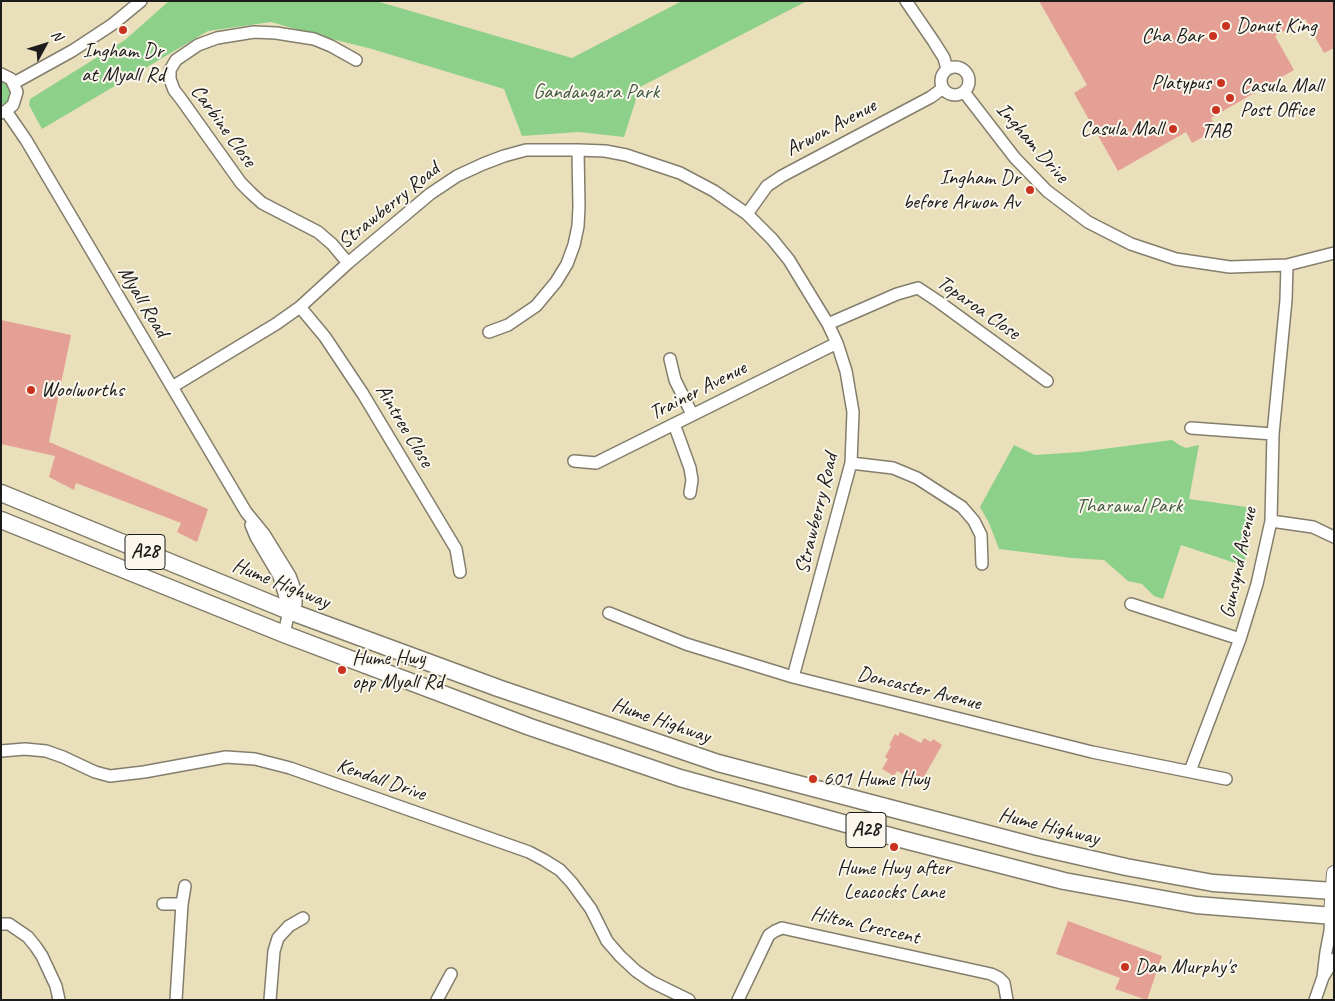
<!DOCTYPE html>
<style>
body{margin:0}
#map{position:relative;width:1335px;height:1001px;overflow:hidden;background:#eadfbb;font-family:Caveat,sans-serif}
canvas{display:block}
.frame{position:absolute;inset:0;border:2px solid #1c1c1c;pointer-events:none}
.north{position:absolute;left:20px;top:20px;width:50px;height:50px;-webkit-text-stroke:4px #fbf7ec;paint-order:stroke;rotate:51deg;font-size:14px;font-weight:700;line-height:20px;text-align:center;color:#1c1c1c}
.north::after{content:'';display:block;margin:auto;width:18px;height:22px;background:#1c1c1c;clip-path:polygon(50% 0,100% 100%,50% 72%,0 100%)}
</style>
<div id="map">
<canvas width="1335" height="1001"></canvas>
<div class="frame"></div>
<div class="north">N</div>
</div>
<script>
const ctx = document.querySelector('canvas').getContext('2d');
ctx.lineJoin = 'round';
function fillPath(path, color) { ctx.fillStyle = color; ctx.fill(path, 'evenodd'); }
const toPath = rows => new Path2D(rows.map(r => 'M' + r).join(''));
function stroke(path, color, width, dash) { ctx.strokeStyle = color; ctx.lineWidth = width; ctx.lineCap = dash ? 'butt' : 'round'; ctx.setLineDash(dash || []); ctx.stroke(path); }
function write(font, color, halo, rows, align = 'center') {
  ctx.font = font + ' Caveat,sans-serif'; ctx.lineWidth = 4; ctx.setLineDash([]); ctx.textBaseline = 'middle'; ctx.strokeStyle = halo; ctx.fillStyle = color; for (const [text, x, y, turn = 0] of rows) {
    ctx.save(); ctx.translate(x, y); ctx.rotate((+turn || 0) * Math.PI / 180); ctx.textAlign = isNaN(turn) ? turn : align; if (halo) ctx.strokeText(text, 0, 0); ctx.fillText(text, 0, 0); ctx.restore();
  }
}
const green = toPath([
 [169,1,376,1,572,58,682,1,807,1,640,87,624,137,579,132,522,136,504,89,372,49,320,36,271,22,208,31,42,129,29,105,30,99,125,40],
 [1,80,9,85,11,94,8,102,1,106],
 [1172,440,1181,446,1186,448,1199,445,1189,499,1254,508,1244,566,1181,545,1163,599,1154,596,1142,584,1128,581,1104,560,1072,558,999,549,989,523,980,507,1014,445,1035,455,1080,452]
]);
const building = toPath([
 [1039,1,1334,1,1334,48,1324,53,1305,19,1275,36,1294,70,1211,118,1217,129,1192,143,1186,132,1118,171,1074,93,1087,85],
 [1,320,71,335,49,442,208,509,197,542,177,532,181,523,76,483,74,490,49,477,55,456,1,444],
 [900,732,921,743,924,738,931,742,933,739,942,745,920,784,897,771,894,776,882,769,888,759,885,757,891,746,889,745,895,734,898,736],
 [1068,921,1162,956,1147,1000,1115,989,1120,978,1056,954]
]);
const minor = toPath([
 [906,1,934,42,944,58,947,69],
 '941 81a14 14 0 1 1 28 0a14 14 0 1 1-28 0Z',
 [1,74,11,79,17,92,13,105,6,111,1,113],
 [14,83,72,51,113,24,141,1],
 [964,92,1015,158,1047,191,1088,222,1131,244,1176,259,1230,267,1287,265,1334,253],
 [6,111,26,140,246,512,264,534,290,576,296,592,296,604,289,611,284,634],
 [747,214,767,186,782,176,931,97,943,88],
 [348,263,332,244,318,232,262,203,251,193,241,183,181,99,174,90,170,79,170,70,176,60,198,45,217,38,254,32,276,33,314,39,331,46,356,60],
 [300,307,325,337,363,394,456,549,460,572],
 [828,324,897,294,918,288,939,302,1047,381],
 [489,332,508,325,536,306,556,282,567,264,574,245,578,226,579,207,578,150],
 [670,359,675,380,692,414],
 [172,387,276,324,300,307,348,263,430,194,457,176,483,164,504,156,526,150,578,150,605,151,626,155,680,173,714,191,747,214,772,239,789,260,828,324,837,343,846,371,853,412,851,463,793,677],
 [674,424,690,468,692,480,690,493],
 [1191,428,1273,434],
 [574,461,596,463,837,343],
 [851,463,893,468,917,478,962,507,974,521,981,535,982,564],
 [1271,521,1313,527,1334,537],
 [251,525,256,537,279,576,289,611],
 [1131,604,1240,639],
 [609,613,686,644,793,677,1092,752,1226,779],
 [1,751,25,749,46,751,63,757,95,772,110,776,144,772,226,757,255,759,290,768,529,852,544,860,560,870,572,883,591,909,607,941,620,956,636,971,652,982,689,1000],
 [1190,771,1240,639,1257,584,1271,521,1273,434,1286,300,1287,265],
 [163,904,182,904],
 [1,924,9,924,28,937,36,947,42,956,56,986,59,1000],
 [1323,977,1326,952,1330,931,1331,916],
 [176,1000,182,904,185,886],
 [270,1000,274,951,278,938,289,926,303,918],
 [437,1000,451,974],
 [738,1000,769,935,775,931,782,928,991,974,999,978,1004,983,1007,1000],
 [1315,1000,1323,977,1334,959]
]);
const major = toPath([
 [1331,916,1334,873]
]);
const highway = toPath([
 [1,493,289,611,498,688,718,763,1038,847,1126,867,1213,883,1334,891],
 [1,520,284,634,530,727,680,778,897,838,1064,881,1196,905,1334,916]
]);
const markers = [
 [1226,26,5,"#c8321e"],
 [123,30,5,"#c8321e"],
 [1213,36,5,"#c8321e"],
 [1221,83,5,"#c8321e"],
 [1230,98,5,"#c8321e"],
 [1216,110,5,"#c8321e"],
 [1173,129,5,"#c8321e"],
 [1030,190,5,"#c8321e"],
 [31,390,5,"#c8321e"],
 [342,670,5,"#c8321e"],
 [813,779,5,"#c8321e"],
 [894,847,5,"#c8321e"],
 [1125,967,5,"#c8321e"]
];
const shields = [
 [145,552,40],
 [866,830,40]
];
const shieldNames = [
 ["A28",145,552],
 ["A28",866,830]
];
const poiNames = [
 ["Donut King",1236,26],
 ["Cha Bar",1203,36,"right"],
 ["Ingham Dr",123,51,"center"],
 ["at Myall Rd",123,75,"center"],
 ["Platypus",1211,83,"right"],
 ["Casula Mall",1240,86],
 ["Post Office",1240,110],
 ["Casula Mall",1163,129,"right"],
 ["TAB",1216,131,"center"],
 ["Ingham Dr",1020,178,"right"],
 ["before Arwon Av",1020,202,"right"],
 ["Woolworths",41,390],
 ["Hume Hwy",352,658],
 ["opp Myall Rd",352,682],
 ["601 Hume Hwy",823,779],
 ["Hume Hwy after",894,868,"center"],
 ["Leacocks Lane",894,892,"center"],
 ["Dan Murphy's",1135,967]
];
const parkNames = [
 ["Gandangara Park",596,92],
 ["Tharawal Park",1129,506]
];
const streetNames = [
 ["Carbine Close",223,126,54],
 ["Arwon Avenue",831,128,-28],
 ["Ingham Drive",1032,143,49],
 ["Strawberry Road",389,206,-39],
 ["Myall Road",143,302,59],
 ["Toparoa Close",978,308,35],
 ["Trainer Avenue",698,391,-27],
 ["Aintree Close",404,426,59],
 ["Strawberry Road",817,514,-76],
 ["Gunsynd Avenue",1239,563,-78],
 ["Hume Highway",281,584,22],
 ["Doncaster Avenue",919,689,14],
 ["Hume Highway",661,721,19],
 ["Kendall Drive",381,780,19],
 ["Hume Highway",1049,827,14],
 ["Hilton Crescent",865,926,13]
];
fillPath(green, '#8cd089');
fillPath(building, '#e5a095');
stroke(minor, '#837e6c', 14);
stroke(major, '#837e6c', 16);
stroke(highway, '#837e6c', 19);
stroke(minor, '#fff', 11);
stroke(major, '#fff', 14);
stroke(highway, '#fff', 16);
for (const [x, y, r, color] of markers) { const dot = new Path2D(); dot.arc(x, y, r, 0, 2 * Math.PI); ctx.fillStyle = color; ctx.fill(dot); stroke(dot, '#fbf7ec', 2); }
for (const [x, y, w] of shields) { const box = new Path2D(); box.roundRect(x - w / 2, y - 17.5, w, 35, 4); ctx.fillStyle = '#fbf7ec'; ctx.fill(box); stroke(box, '#1c1c1c', 1); }
write('bold 20px', '#1c1c1c', null, shieldNames);
write('21px', '#1c1c1c', '#fbf7ec', poiNames, 'left');
write('21px', '#435b42', '#fbf7ec', parkNames);
write('21px', '#1c1c1c', '#fbf7ec', streetNames);
</script>
